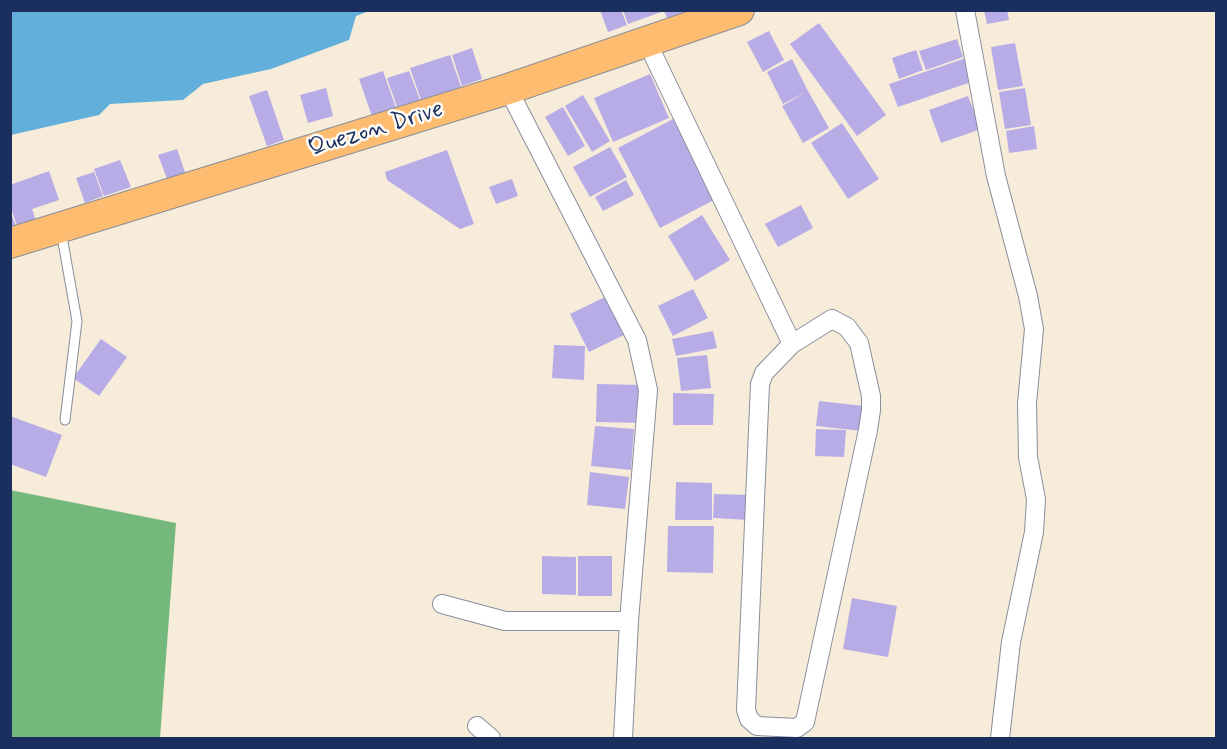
<!DOCTYPE html>
<style>
body{margin:0}
#map{position:relative;width:1227px;height:749px;overflow:hidden;background:#f6ecd9;font-family:Mynerve,sans-serif}
canvas{display:block}
.frame{position:absolute;inset:0;border:12px solid #1b2f5e;pointer-events:none}
</style>
<div id="map">
<canvas width="1227" height="749"></canvas>
<div class="frame"></div>
</div>
<script>
const ctx = document.querySelector('canvas').getContext('2d');
ctx.lineJoin = 'round';
function fillPath(path, color) { ctx.fillStyle = color; ctx.fill(path, 'evenodd'); }
const toPath = rows => new Path2D(rows.map(r => 'M' + r).join(''));
function stroke(path, color, width, dash) { ctx.strokeStyle = color; ctx.lineWidth = width; ctx.lineCap = dash ? 'butt' : 'round'; ctx.setLineDash(dash || []); ctx.stroke(path); }
function write(font, color, halo, rows, align = 'center') {
  ctx.font = font + ' Mynerve,sans-serif'; ctx.lineWidth = 5; ctx.setLineDash([]); ctx.textBaseline = 'middle'; ctx.strokeStyle = halo; ctx.fillStyle = color; for (const [text, x, y, turn = 0] of rows) {
    ctx.save(); ctx.translate(x, y); ctx.rotate((+turn || 0) * Math.PI / 180); ctx.textAlign = isNaN(turn) ? turn : align; if (halo) ctx.strokeText(text, 0, 0); ctx.fillText(text, 0, 0); ctx.restore();
  }
}
const forest = toPath([
 [10,490,176,523,160,738,11,738]
]);
const water = toPath([
 [10,11,11,10,369,11,356,16,349,40,271,69,203,84,183,100,110,104,99,115,11,135]
]);
const building = toPath([
 [600,10,621,10,627,25,608,32],
 [623,10,687,10,687,11,667,18,664,11,628,24],
 [984,10,1007,10,1009,20,987,24],
 [819,23,886,115,857,136,790,44],
 [769,31,784,60,763,72,747,42],
 [957,39,963,57,926,70,919,51],
 [1015,43,1023,86,998,90,991,47],
 [472,48,482,79,462,86,452,55],
 [916,50,923,70,899,79,892,58],
 [450,55,461,87,421,100,410,68],
 [969,57,977,80,898,107,889,84],
 [792,59,808,91,783,104,767,72],
 [383,71,396,108,372,116,359,79],
 [409,71,420,100,397,107,387,78],
 [650,74,669,118,613,142,594,98],
 [326,88,333,116,308,123,300,95],
 [1025,88,1031,125,1005,129,999,92],
 [267,90,284,140,267,146,249,96],
 [808,91,829,128,803,143,782,106],
 [583,95,610,141,592,152,565,106],
 [968,96,981,129,941,143,929,110],
 [563,107,585,146,568,156,545,117],
 [673,119,716,199,660,228,618,148],
 [842,123,879,179,848,199,811,143],
 [1034,126,1037,149,1009,153,1006,131],
 [610,147,627,177,590,197,573,167],
 [177,149,187,178,169,184,158,155],
 [447,150,474,224,460,229,387,180,385,172],
 [120,160,131,187,104,196,94,169],
 [49,171,59,200,32,209,36,221,17,226,10,205,10,185],
 [94,172,103,196,85,203,76,178],
 [512,179,518,196,496,204,489,187],
 [626,180,634,195,603,211,595,197],
 [801,205,813,228,778,247,765,224],
 [10,211,16,226,10,227],
 [702,215,730,260,695,281,668,236],
 [693,289,708,318,673,336,658,306],
 [605,297,624,335,589,352,570,314],
 [713,331,717,348,676,356,672,339],
 [101,339,127,357,99,396,73,378],
 [554,345,585,346,584,380,552,378],
 [707,355,711,388,681,391,677,358],
 [597,384,643,385,643,423,596,422],
 [673,393,714,394,713,425,673,425],
 [819,401,864,406,862,431,816,426],
 [10,416,62,435,46,477,10,464],
 [595,426,634,429,631,470,591,466],
 [816,429,846,430,844,457,815,456],
 [590,472,629,477,625,509,587,505],
 [676,482,712,483,712,520,675,520],
 [714,494,751,495,750,520,713,518],
 [668,526,714,526,713,573,667,572],
 [542,556,576,557,576,595,542,594],
 [578,556,612,556,612,596,578,596],
 [852,598,897,606,888,657,843,649]
]);
const service = toPath([
 [61,231,77,321,65,420]
]);
const minor = toPath([
 [965,10,996,176,1028,296,1034,329,1027,403,1028,457,1036,499,1034,532,1011,642,1000,738],
 [647,42,792,344],
 [508,89,637,340,648,390,629,621,623,738],
 [832,319,847,327,859,343,871,396,871,410,868,430,805,722,797,728,757,726,749,719,746,710,760,384,764,373,792,344,832,319],
 [442,604,505,621,629,621],
 [477,726,491,738]
]);
const trunk = toPath([
 [10,243,508,89,739,10]
]);
const streetNames = [
 ["Quezon Drive",376,130,-17]
];
fillPath(forest, '#75b87b');
fillPath(water, '#62afdb');
fillPath(building, '#b8ace7');
stroke(service, '#888e9c', 11);
stroke(minor, '#888e9c', 20);
stroke(trunk, '#888e9c', 32);
stroke(service, '#fff', 9);
stroke(minor, '#fff', 18);
stroke(trunk, '#febc70', 30);
write('24px', '#1b2f5e', '#fdfcf7', streetNames);
</script>
